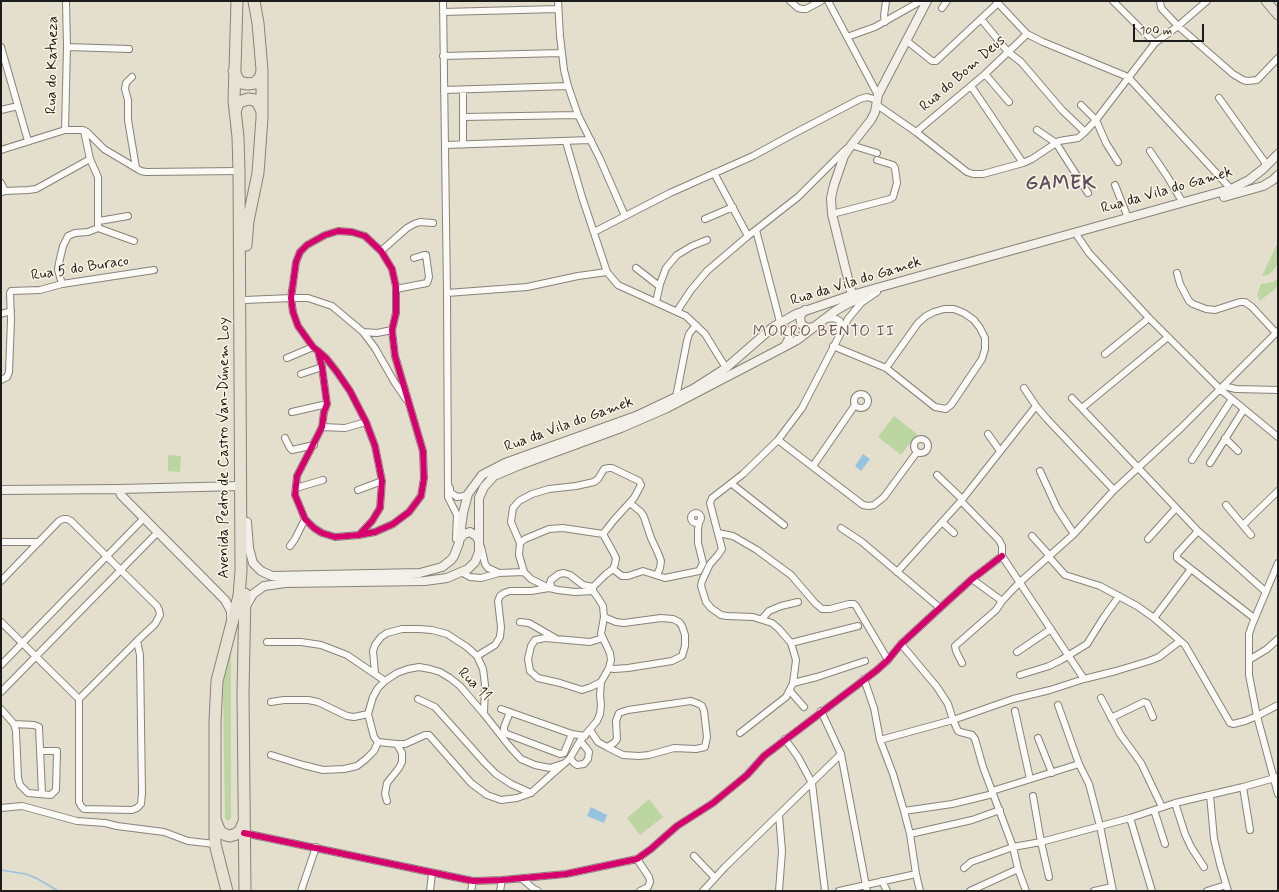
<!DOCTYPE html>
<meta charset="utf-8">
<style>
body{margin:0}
#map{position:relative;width:1279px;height:892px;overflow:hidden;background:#e4decc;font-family:Mynerve,sans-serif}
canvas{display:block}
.frame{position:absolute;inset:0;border:2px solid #1c1c1c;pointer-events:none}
.scale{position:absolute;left:1133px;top:24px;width:71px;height:18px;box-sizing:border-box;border:2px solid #1c1c1c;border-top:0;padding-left:5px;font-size:12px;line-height:14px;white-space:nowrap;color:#1c1c1c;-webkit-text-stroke:3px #fcf5e5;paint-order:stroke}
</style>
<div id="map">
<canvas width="1279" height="892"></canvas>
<div class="frame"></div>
<div class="scale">100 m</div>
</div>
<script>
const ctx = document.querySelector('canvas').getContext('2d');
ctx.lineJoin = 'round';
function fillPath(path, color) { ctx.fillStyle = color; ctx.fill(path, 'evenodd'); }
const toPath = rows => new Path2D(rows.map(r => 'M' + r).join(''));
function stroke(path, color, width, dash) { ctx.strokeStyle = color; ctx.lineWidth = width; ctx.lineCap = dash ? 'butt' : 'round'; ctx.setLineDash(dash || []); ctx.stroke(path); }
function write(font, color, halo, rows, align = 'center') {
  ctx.font = font + ' Mynerve,sans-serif'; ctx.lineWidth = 3; ctx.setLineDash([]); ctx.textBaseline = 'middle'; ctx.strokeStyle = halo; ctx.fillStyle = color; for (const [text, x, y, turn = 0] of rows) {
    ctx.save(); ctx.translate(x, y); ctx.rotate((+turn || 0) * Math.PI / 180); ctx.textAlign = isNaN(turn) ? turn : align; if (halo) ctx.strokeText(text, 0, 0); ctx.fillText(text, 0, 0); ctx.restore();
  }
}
const green = toPath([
 [1278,242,1278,263,1273,271,1268,275,1262,276],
 [1278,278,1278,286,1260,301,1257,295,1261,284,1273,282],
 [894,416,917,434,901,455,878,437],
 [168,455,181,456,180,472,168,471],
 [231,651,231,818,228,821,225,818,223,692,224,681],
 [649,799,663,817,640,835,627,818]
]);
const water = toPath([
 [863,454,870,459,861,471,855,466],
 [591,807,607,815,604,823,587,816]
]);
const stream = toPath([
 [1,870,26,874,38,879,58,891]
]);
const street = toPath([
 [443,1,447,293,448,497,457,515,456,539],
 [558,1,560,36,564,70,568,86,578,115,600,159,625,216],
 [790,1,798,8,802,9,806,9,821,1],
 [828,1,878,95],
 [996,1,1027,34,1043,42,1128,77,1231,189],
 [1113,1,1155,43],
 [1160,1,1161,8,1178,26,1233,74,1243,80,1247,81,1257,80,1278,58],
 [942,8,947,1],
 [443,12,558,9],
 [981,19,1008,52,1021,62,1062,110,1085,132],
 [885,22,884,16,886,1],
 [847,37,875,27,921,1],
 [907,41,932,61,936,61,998,3],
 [1,47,28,141],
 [67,47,129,49],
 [443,56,562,53],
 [985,74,1009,102],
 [132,77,126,83,125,89,128,100,128,120,136,168],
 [971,86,1023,163],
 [444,90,568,86],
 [463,91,463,145],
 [1219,98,1267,165],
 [877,105,916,132,967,172,973,174,983,174,1023,163,1032,159,1059,141,1078,138,1085,132,1096,120,1155,43,1178,26,1207,1],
 [1081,105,1096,120,1106,143,1118,162],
 [1,110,18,106],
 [463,117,578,115],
 [65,130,67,47,66,1],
 [1037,130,1056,143,1088,193],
 [916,132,985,74,1027,34],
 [566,142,582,197,607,272,618,285,686,316,705,334,726,368],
 [445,145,591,140],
 [851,145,877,153],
 [1,150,65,130,83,130,87,132,104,149,141,171,146,172,239,171],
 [1150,151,1167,176,1183,203],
 [714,173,748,236],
 [1,183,5,191,2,192],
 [1115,185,1128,218],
 [5,191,28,190,36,189,90,159],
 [832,214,890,199,893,197,897,183,895,168,893,165,877,160],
 [705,219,733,207],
 [99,221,128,216],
 [98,228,134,241],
 [756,230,780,322],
 [594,232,670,193,753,156,795,133,860,99,867,97,877,100],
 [1078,237,1089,253,1149,318,1221,390,1278,437],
 [381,251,407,228,414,224,420,222,433,223],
 [636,268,659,286],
 [1177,273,1180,284,1189,301,1193,304,1206,309,1215,310,1240,302,1245,302,1252,307,1276,333],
 [62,284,58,270,59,263,63,246,68,236,75,233,88,232,98,228,98,177,90,159,84,131],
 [396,289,427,283,429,277,426,255,424,255,414,258],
 [447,293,527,287,578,276,607,272],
 [245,300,291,298,308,298,332,306,363,332,375,348,395,383,406,399],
 [656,302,660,284,666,268,677,255,692,246,707,240],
 [677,311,691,290,707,271,748,236,798,197,846,149],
 [1,314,11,311],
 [826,319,834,318,840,321,840,331],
 [363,332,377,333,392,330],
 [833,346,886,368,935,407,946,409,951,405,982,359,985,349,985,338,980,328,974,320,964,313,954,309,944,309,934,312,926,316,918,323,886,368],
 [318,351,322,367,327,404,324,412,322,427,297,476,295,495,305,519,314,528,322,533,335,537,359,535,375,532,393,524,409,512,421,496,424,478,423,451,395,356,392,330,396,313,396,287,392,269,381,251,365,236,352,232,338,231,325,235,307,245,300,252,296,262,291,298,293,312,298,326,313,347,318,351,326,358,337,372,350,391,366,422,375,446,382,481,380,508,372,521,359,535],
 [1105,354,1149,318],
 [287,358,313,347],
 [301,374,322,367],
 [1,380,7,377,9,372,11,320,10,293,11,291,40,290,62,284,154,270],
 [1224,386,1236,389,1278,390],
 [1024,388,1036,406,1047,419,1114,490],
 '854 401a7 7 0 1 1 14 0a7 7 0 1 1-14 0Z',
 [676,397,687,341,689,334,696,325],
 [1072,398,1198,531,1266,592],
 [1082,408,1168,337],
 [292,412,327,404],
 [322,427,345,428,366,422],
 [988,434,1000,451],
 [285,438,290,448,292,450,314,445],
 [1225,438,1238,451],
 '914 446a7 7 0 1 1 14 0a7 7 0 1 1-14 0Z',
 [778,440,863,505,869,506,874,505,884,497,917,452],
 [1192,460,1232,399],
 [1210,463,1244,409],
 [813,466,855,405],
 [1040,471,1057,508,1074,534],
 [937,475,962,499],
 [732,484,784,525],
 [296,488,323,480],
 [450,488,450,492,457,497,464,496,468,494],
 [358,490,382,481],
 [961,501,999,540,1002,546,1002,556,1084,679],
 [630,503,641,512,644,517,651,538,658,553,661,561,660,568,657,575],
 [1226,505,1251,535],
 '691 518a5 5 0 1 1 10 0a5 5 0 1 1-10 0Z',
 [942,522,954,533],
 [1243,525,1278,491],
 [841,528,862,542,940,608],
 [718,533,733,536,757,550,791,575,815,603,822,609,830,609,849,604,854,604,856,606,888,660],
 [1032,536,1049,555],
 [1148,539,1176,508],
 [1,542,39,542],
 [520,543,511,522,513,508,519,501,532,494,549,489,576,486,594,482,598,479,604,469,609,468,612,468,639,481,641,485,634,498,614,520,603,534],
 [290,546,295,539,305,519],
 [481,547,485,564,488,568,499,573,524,572,531,579,549,588,558,590,575,592,593,591,598,598,603,606,604,617,601,634,610,653,611,660,609,668,601,682,600,695,601,705,600,714,597,721,580,741,570,758,565,763,551,775,540,785,531,793,517,798,501,800,487,795,471,783,429,735,425,735,405,744,397,744,378,742,374,737,368,714,373,697,378,688,385,681,397,673,408,669,419,667,430,669,440,672,450,678,460,686,484,714,510,747,521,759,535,765,550,768,565,763],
 [1048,556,1065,575,1100,586,1137,606,1154,618,1185,645,1230,723,1233,724,1245,721,1257,716,1278,705],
 [1278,563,1252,625,1249,634,1249,675,1257,716,1278,794],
 [613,569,622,576,628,576,643,571,665,578,699,571,703,563,698,543,698,530,699,522],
 [1191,569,1177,558,1177,554,1198,531],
 [461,572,470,577,481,578,499,573],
 [524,572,519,555,520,543,525,539,549,529,563,528,603,534,613,552,616,558,615,564,613,569,605,575,593,587,593,591],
 [897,572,961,501,1036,406],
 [972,579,1002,601],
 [1,581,59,521,63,519,67,519,71,521,157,606,159,610,160,615,155,624,137,641,79,699,79,802,81,806,84,809,132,810,137,808,141,804,142,793,140,655,137,641],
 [552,588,550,583,551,580,559,574,564,573,570,575,583,585,593,587],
 [604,617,616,622,624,623,661,618,673,619,679,622,682,626,685,635,685,646,682,656,672,661,628,668,614,669,609,668],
 [1154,618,1191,569,1254,618],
 [762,619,769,611,781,606,798,602],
 [1,622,79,699],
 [520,622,529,623,555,638],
 [267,642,301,642,321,645,347,655,385,681],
 [791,643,858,626],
 [901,644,937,687,948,704,953,720,958,731,960,732,972,735,975,739,983,767,1013,847,1018,869,1026,891],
 [1017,652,1051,629],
 [477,656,495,645,500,637,501,627,498,601,500,596,504,593,510,591,531,591,549,588],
 [1249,660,1267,649,1278,639],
 [962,663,956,651,955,646,996,610,1002,601,1019,583,1074,534,1114,490,1181,428,1278,331],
 [1,665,144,518],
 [375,673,373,651,375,645,381,637,387,633,402,629,419,629,432,630,447,634,467,647,477,656,483,669,485,685,484,714],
 [1020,675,1049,666,1061,660,1087,644,1104,617,1119,596],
 [864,679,874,708,880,740,893,774,904,811,910,834,916,874,920,891],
 [601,682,591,687,582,690,560,683,538,678,530,671,528,659,531,646,535,640,545,638,590,642,603,638],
 [793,683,817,677,865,661],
 [790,691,804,707],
 [1,692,158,532],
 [1101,698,1120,734,1141,763,1162,807],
 [418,699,435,707,485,763,496,774,511,784,531,793],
 [691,701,699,704,702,706,704,711,707,737,705,747,696,749,674,748,649,755,639,756,623,755,607,747,614,743,617,739,616,721,619,713,628,710,691,701],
 [271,702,284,700,308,700,318,702,347,716,354,717,368,714],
 [1058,705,1079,764,1089,784,1100,826,1113,891],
 [1,709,14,724,16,731,18,778,20,785,28,793,51,795,56,790,57,751,41,751],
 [501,709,572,734,585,736],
 [821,711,841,754,867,891],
 [1015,711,1030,779],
 [510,712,504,727,504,731,507,734,560,754,564,753,572,734],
 [1111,718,1144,702,1147,703,1153,717],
 [14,724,34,725,39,727,42,794],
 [590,730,598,742,607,747],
 [740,733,786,697,793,683,796,660,791,643,779,629,772,623,753,617,727,616,721,615,711,608,706,602,701,586,702,581,710,564,718,555,722,549,710,503,712,498,743,474,778,440,802,408,848,319,861,303,877,292],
 [1038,738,1052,773],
 [785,739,798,757,812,783,825,891],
 [880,740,953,720,1013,699,1050,690,1084,679,1116,671,1149,661,1159,657,1180,641],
 [271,755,303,765,323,770,344,769,357,766,366,759,374,751,378,742],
 [570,758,574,763,577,765,584,764,588,759,589,752,587,749,580,741],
 [1243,787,1250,830],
 [992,791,1079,764],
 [1210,795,1214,839,1220,864,1228,891],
 [1033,796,1041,842,1049,877],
 [387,801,385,794,387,783,399,768,402,762,402,753,397,744],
 [1175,803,1185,834,1191,847,1204,867],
 [1,808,22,806,77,821,105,823,117,826,164,832,188,841,215,844],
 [1154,810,1165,844],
 [904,811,952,804,993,794],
 [779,815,782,851,779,891],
 [1130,818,1152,891],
 [244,833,473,881,502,880,566,874,637,859,651,849,677,826,713,803,747,775,764,756,877,670,888,660,901,644,940,608,972,579,1002,556],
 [910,834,972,820,1000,810],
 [694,856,715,878],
 [637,859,649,877,650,882,648,887,640,891],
 [964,868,971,862,1013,847,1041,842,1130,818,1175,803,1243,787,1278,777],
 [521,878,534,889,538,891],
 [882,881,887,891],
 [301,891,316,847],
 [430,891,432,873],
 [471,891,473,881],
 [500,891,502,880],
 [703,891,725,867,841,754],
 [839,891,916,874],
 [970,891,1018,869],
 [1094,891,1112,887],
 [1207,891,1226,885]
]);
const secondary = toPath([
 [1224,197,1263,186,1273,180,1278,175],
 [852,295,832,214,831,198,834,185,844,156,852,144,871,120,875,112,878,95,927,1],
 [805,310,800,316,801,324,807,328,814,327],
 [774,327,782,327,788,332,789,339,785,346],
 [119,489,121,495,225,600,231,611,231,617],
 [1,490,119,489,241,486],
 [247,522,249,548,253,563,261,571,272,576,420,573,442,567,451,560,454,556,459,543,463,513,468,494,482,475,505,463,636,416,693,389,726,368,773,327,796,314,852,295,1231,189,1249,180,1263,169,1278,154],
 [460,539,464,534,470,532,476,536,479,541],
 [246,606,253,594,264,586,285,583,425,581,447,578,468,569,475,562,479,552,479,498,484,487,494,476,520,465,621,428,667,408,784,347,797,340,835,311,849,303,864,297]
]);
const primary = toPath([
 [1266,1,1278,15]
]);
const highway = toPath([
 [234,71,238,80,242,83,248,84,255,83,258,80,261,76,262,70],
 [235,112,237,106,239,102,248,99,255,100,258,103,262,111],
 [246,245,248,221,258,173,262,118,262,70,258,23,254,1],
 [245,594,243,693,245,891],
 [216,822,220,832,226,835,230,836,236,834,240,831,244,822],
 [227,891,215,844,215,721,217,681,239,596,241,571,239,171,238,137,234,101,237,1]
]);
const cycleway = toPath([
 [318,351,322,367,327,404,324,412,322,427,297,476,295,495,305,519,314,528,322,533,335,537,359,535,375,532,393,524,409,512,421,496,424,478,423,451,395,356,392,330,396,313,396,287,392,269,381,251,365,236,352,232,338,231,325,235,307,245,300,252,296,262,291,298,293,312,298,326,313,347,318,351,326,358,337,372,350,391,366,422,375,446,382,481,380,508,372,521,359,535],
 [244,833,473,881,502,880,566,874,637,859,651,849,677,826,713,803,747,775,764,756,877,670,888,660,901,644,940,608,972,579,1002,556]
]);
const streetNames = [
 ["Rua do Katueza",53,65,-89],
 ["Rua do Bom Deus",963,74,-41],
 ["Rua da Vila do Gamek",1167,191,-16],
 ["Rua 5 do Buraco",80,269,-9],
 ["Rua da Vila do Gamek",856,282,-17],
 ["Rua da Vila do Gamek",569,425,-20],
 ["Avenida Pedro de Castro Van-Dúnem Loy",225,448,-90],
 ["Rua 11",474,685,45]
];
const neighbourhoodNames = [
 ["MORRO BENTO II",824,333]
];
const districtNames = [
 ["GAMEK",1061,185]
];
fillPath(green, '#bcd6a2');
fillPath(water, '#95c3e0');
stroke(stream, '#95c3e0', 1.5);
stroke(street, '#86837a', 8);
stroke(secondary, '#86837a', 10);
stroke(primary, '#86837a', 11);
stroke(highway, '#86837a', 13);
stroke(street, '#fbfaf7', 6);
stroke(secondary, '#f3f0e9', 8);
stroke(primary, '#e7e1d4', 9);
stroke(highway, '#e7e1d4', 11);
stroke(cycleway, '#d6006c', 6);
write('15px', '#1c1c1c', '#fcf5e5', streetNames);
ctx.letterSpacing = '1px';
write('16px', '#5f5060', '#fcf5e5', neighbourhoodNames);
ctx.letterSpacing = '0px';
ctx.letterSpacing = '1px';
write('bold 19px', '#5f5060', '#fcf5e5', districtNames);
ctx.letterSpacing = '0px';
</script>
